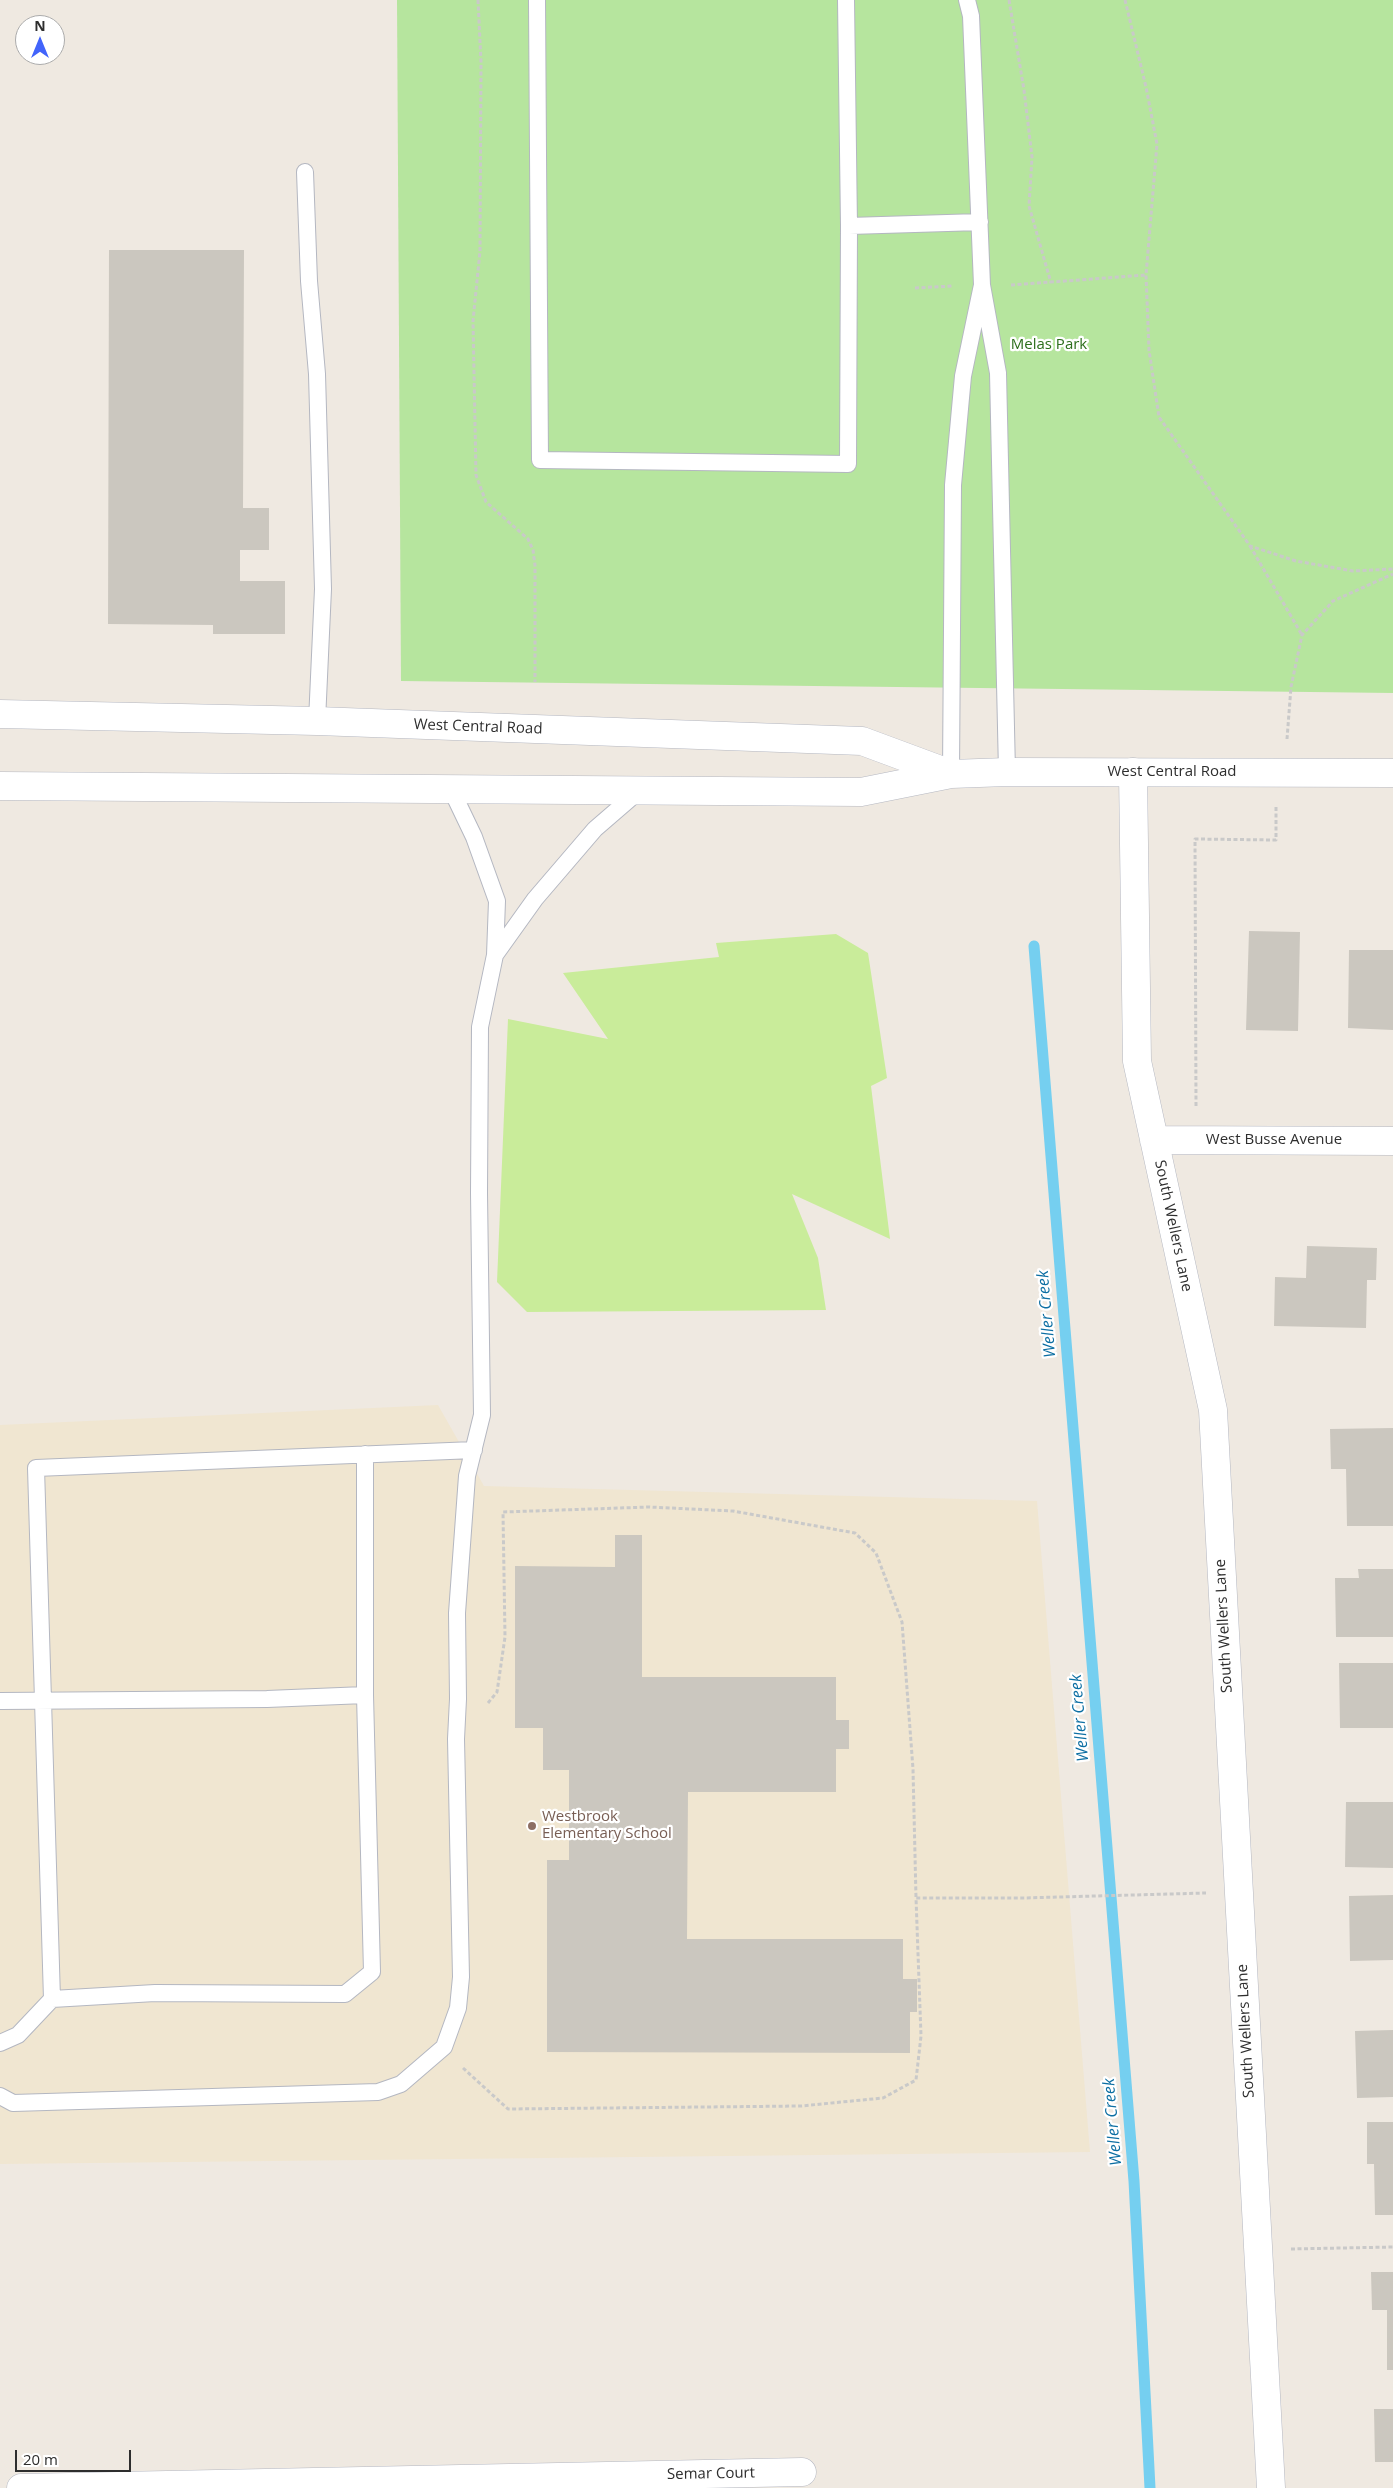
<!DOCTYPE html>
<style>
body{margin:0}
#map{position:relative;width:1393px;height:2488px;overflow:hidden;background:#efe9e1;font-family:"Open Sans",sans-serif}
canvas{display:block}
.north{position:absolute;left:15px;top:15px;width:50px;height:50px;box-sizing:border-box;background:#fff;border:1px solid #ababab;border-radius:50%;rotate:0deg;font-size:14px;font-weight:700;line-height:20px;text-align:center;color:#2e2e2e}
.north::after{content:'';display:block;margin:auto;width:18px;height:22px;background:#4264fb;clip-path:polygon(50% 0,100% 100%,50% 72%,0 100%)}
.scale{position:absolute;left:15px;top:2450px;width:116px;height:22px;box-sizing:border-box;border:2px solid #2e2e2e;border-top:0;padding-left:6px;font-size:15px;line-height:18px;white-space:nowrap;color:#2e2e2e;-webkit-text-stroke:4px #fff;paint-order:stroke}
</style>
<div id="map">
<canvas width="1393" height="2488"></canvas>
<div class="north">N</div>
<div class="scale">20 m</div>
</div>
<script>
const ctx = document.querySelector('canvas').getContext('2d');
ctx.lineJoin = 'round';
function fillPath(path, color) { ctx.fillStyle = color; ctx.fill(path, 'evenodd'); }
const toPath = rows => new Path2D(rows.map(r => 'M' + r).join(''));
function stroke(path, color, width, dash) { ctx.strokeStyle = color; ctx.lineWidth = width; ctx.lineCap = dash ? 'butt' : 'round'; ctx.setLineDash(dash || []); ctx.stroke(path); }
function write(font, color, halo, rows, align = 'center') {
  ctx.font = font + ' "Open Sans",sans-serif'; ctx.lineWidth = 4.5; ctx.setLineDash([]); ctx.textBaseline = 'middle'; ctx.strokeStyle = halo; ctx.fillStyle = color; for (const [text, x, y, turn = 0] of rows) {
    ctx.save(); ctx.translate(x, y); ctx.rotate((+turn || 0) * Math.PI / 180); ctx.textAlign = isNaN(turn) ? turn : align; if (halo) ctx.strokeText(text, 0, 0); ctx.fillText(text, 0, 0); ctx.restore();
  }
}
const education = toPath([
 [438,1405,484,1486,1037,1501,1090,2152,0,2164,0,1425]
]);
const green = toPath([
 [397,0,1393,0,1393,693,401,681]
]);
const pitch = toPath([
 [836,934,868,953,887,1078,871,1086,890,1239,792,1194,818,1258,826,1310,527,1312,497,1282,508,1019,608,1039,563,973,719,957,716,943]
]);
const stream = toPath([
 [1034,946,1134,2181,1150,2488]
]);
const building = toPath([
 [109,250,244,250,243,508,269,508,269,550,240,550,240,581,285,581,285,634,213,634,213,625,108,624],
 [1249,931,1300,932,1298,1031,1246,1030],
 [1349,950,1393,950,1393,1030,1348,1028],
 [1307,1246,1377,1248,1376,1280,1367,1280,1366,1328,1274,1326,1275,1277,1306,1278],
 [1393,1428,1393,1526,1347,1526,1346,1469,1331,1469,1330,1429],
 [615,1535,642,1535,642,1677,836,1677,836,1720,849,1720,849,1749,836,1749,836,1792,688,1792,687,1939,903,1939,903,1979,917,1979,917,2012,910,2012,910,2053,547,2052,547,1860,569,1860,569,1770,543,1770,543,1728,515,1728,515,1566,615,1567],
 [1358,1569,1393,1569,1393,1637,1336,1637,1335,1578,1359,1578],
 [1339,1663,1393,1663,1393,1728,1340,1728],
 [1346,1802,1393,1802,1393,1868,1345,1867],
 [1393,1895,1393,1960,1350,1961,1349,1896],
 [1393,2030,1393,2097,1357,2098,1355,2031],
 [1367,2122,1393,2122,1393,2215,1375,2215,1374,2164,1367,2164],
 [1371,2272,1393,2272,1393,2370,1387,2370,1387,2310,1372,2310],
 [1374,2409,1393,2409,1393,2462,1375,2462]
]);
const path = toPath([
 [478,0,481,62,480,251,473,321,476,475,486,502,528,539,533,550,535,565,535,682],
 [1009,0,1024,90,1032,157,1029,206,1051,283],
 [1125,0,1146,87,1157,144,1146,275,1149,350,1159,417,1250,546,1296,561,1353,571,1393,569],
 [1011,285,1146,275],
 [915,288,952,286],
 [1250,546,1302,635],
 [1287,739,1291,687,1302,635,1333,601,1393,574],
 [1196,1106,1195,839,1276,840,1276,806],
 [488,1703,497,1692,505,1637,503,1512,649,1507,733,1511,855,1533,876,1553,902,1622,913,1769,916,1898],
 [463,2068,508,2109,801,2106,883,2098,916,2080,921,2036,916,1898,1023,1898,1206,1893],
 [1291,2249,1393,2247]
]);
const lane = toPath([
 [537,0,540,460,848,464,849,226,846,0],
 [967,0,971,16,982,285],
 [305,172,309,281,317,374,323,589,317,721],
 [849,226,980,222],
 [951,774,953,485,963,376,982,285,998,373,1007,772],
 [495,955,535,899,595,829,639,791],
 [0,1701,267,1699,365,1695,365,1454],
 [52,1999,36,1468,474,1450],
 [0,2043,18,2035,52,1999,155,1993,345,1994,372,1972,365,1695],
 [0,2096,13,2103,378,2092,401,2084,444,2047,458,2008,461,1977,456,1739,458,1699,457,1613,467,1476,482,1415,479,1193,480,1027,495,955,497,901,474,837,451,789]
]);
const street = toPath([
 [1133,772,1137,1061,1213,1410,1271,2488],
 [1154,1140,1393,1141],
 [21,2488,802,2472]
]);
const secondary = toPath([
 [0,714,317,721,862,741,951,774],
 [0,786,861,792,951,774,1007,772,1393,773]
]);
const markers = [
 [532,1826,5,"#8d6e63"]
];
const parkNames = [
 ["Melas Park",1049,345]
];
const streetNames = [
 ["West Central Road",478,727,2],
 ["West Central Road",1172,772],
 ["West Busse Avenue",1274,1140],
 ["South Wellers Lane",1173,1226,78],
 ["South Wellers Lane",1224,1626,-93],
 ["South Wellers Lane",1246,2031,-93],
 ["Semar Court",711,2474,-1]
];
const educationNames = [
 ["Westbrook",542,1817],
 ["Elementary School",542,1834]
];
const waterNames = [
 ["Weller Creek",1047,1314,-95],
 ["Weller Creek",1080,1718,-95],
 ["Weller Creek",1113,2122,-95]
];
fillPath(education, '#f0e6d1');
fillPath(green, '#b6e59e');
fillPath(pitch, '#c9ec9a');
stroke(stream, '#75cff0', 11);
fillPath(building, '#cbc7bf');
stroke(lane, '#b4b7c1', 18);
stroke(street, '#b4b7c1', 29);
stroke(secondary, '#b4b7c1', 29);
stroke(path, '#c9c9c9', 3, [4, 2.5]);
stroke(lane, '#fff', 16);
stroke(street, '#fff', 28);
stroke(secondary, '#fff', 28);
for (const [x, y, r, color] of markers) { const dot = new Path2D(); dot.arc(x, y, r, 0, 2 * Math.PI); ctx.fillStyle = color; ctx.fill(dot); stroke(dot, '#fff', 2); }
write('15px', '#2c6e1b', '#fff', parkNames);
write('15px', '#2e2e2e', '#fff', streetNames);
write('15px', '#785e54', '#fff', educationNames, 'left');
write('italic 16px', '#0d6fa3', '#fff', waterNames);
</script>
